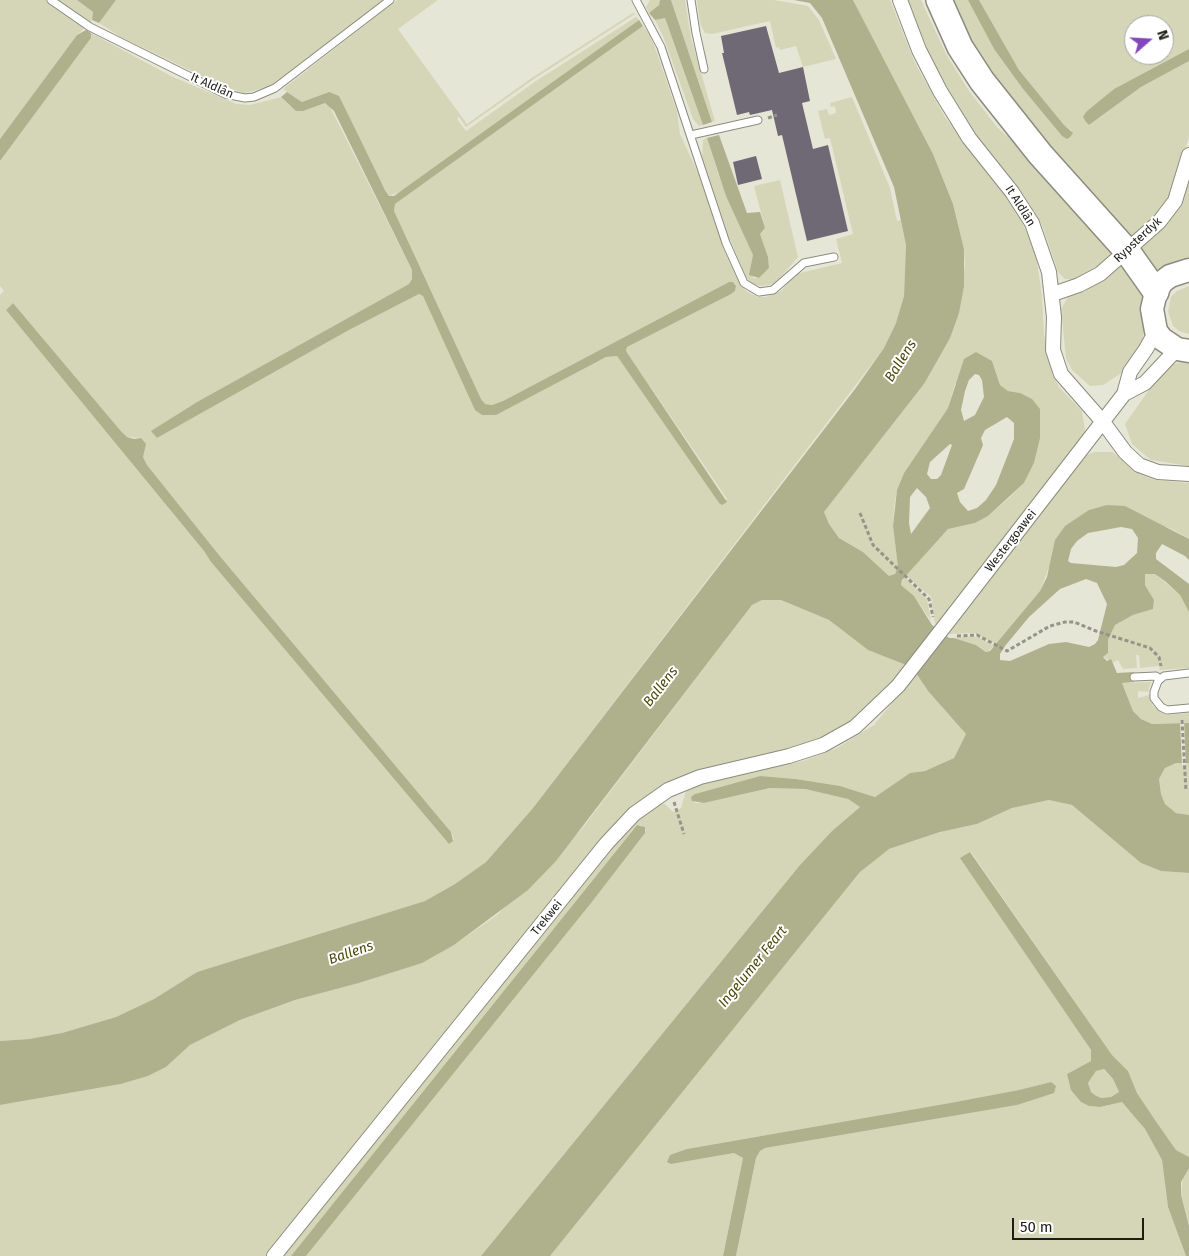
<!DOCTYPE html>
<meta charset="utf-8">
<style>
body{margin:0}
#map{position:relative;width:1189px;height:1256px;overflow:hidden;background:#e6e6d7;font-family:"Fira Sans",sans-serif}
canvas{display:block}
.north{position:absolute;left:1124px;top:15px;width:50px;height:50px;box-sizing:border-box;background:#fff;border:1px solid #a4a5a2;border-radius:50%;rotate:71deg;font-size:14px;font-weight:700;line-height:20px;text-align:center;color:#1c1d17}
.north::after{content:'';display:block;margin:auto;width:18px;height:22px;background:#8446bb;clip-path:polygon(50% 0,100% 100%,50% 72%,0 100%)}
.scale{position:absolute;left:1012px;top:1218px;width:132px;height:22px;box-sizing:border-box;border:2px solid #1c1d17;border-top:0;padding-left:6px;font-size:15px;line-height:18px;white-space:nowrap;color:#1c1d17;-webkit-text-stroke:4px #fff;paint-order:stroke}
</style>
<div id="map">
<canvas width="1189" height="1256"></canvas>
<div class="north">N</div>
<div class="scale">50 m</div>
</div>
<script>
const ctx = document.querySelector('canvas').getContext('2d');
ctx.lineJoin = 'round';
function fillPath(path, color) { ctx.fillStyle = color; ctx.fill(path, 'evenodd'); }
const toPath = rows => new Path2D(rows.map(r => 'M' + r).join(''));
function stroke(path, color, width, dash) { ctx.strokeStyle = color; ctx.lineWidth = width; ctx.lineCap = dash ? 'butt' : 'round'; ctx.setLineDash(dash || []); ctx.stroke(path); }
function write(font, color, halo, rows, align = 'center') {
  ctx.font = font + ' "Fira Sans",sans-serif'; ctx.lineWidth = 4; ctx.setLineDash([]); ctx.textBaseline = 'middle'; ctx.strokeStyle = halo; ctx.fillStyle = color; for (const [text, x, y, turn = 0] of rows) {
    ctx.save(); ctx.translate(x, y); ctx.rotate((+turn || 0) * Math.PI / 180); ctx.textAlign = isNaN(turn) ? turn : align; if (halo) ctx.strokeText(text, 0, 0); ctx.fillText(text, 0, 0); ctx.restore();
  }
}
const green = toPath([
 [0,0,47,0,86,27,77,35,0,139],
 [57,0,77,0,93,12,91,23],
 [116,0,384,0,272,86,244,93,225,87,121,37,99,23],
 [397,0,438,0,398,29,467,124,533,77,633,13,635,14,534,79,466,127,459,117,457,119,466,131,536,81,636,17,639,20,403,191,389,196,329,92,302,102,283,89],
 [650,0,660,0,659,5,649,13,646,7],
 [671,0,685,0,691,38,715,121,712,122],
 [697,0,774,0,808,6,819,20,836,59,803,67,796,46,780,50,779,47,776,48,770,21,712,34,705,33,700,24],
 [853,0,890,0,915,63,945,117,1012,204,1027,232,1036,256,1042,295,1044,335,1053,375,1059,387,1082,411,1086,436,938,625,935,623,931,597,905,575,948,529,975,523,988,516,1009,498,1024,483,1034,463,1036,452,1020,393,1008,391,1000,385,992,361,955,384,948,408,904,473,897,490,894,508,893,526,898,567,895,574,890,577,863,552,839,538,829,525,824,512,924,384,959,313,965,264,964,249,953,204,933,154],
 [908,0,921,0,946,54,969,91,997,127,1070,194,1118,250,1108,259,1075,280,1065,279,1058,272,1042,225,1024,195,976,135,953,98,930,56],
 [946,0,968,0,994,49,1023,89,1062,136,1072,131,1064,125,1019,70,979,0,1189,0,1189,49,1114,89,1083,117,1089,125,1141,87,1189,61,1189,137,1169,198,1154,218,1127,243,1014,113],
 [1134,25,1164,25,1164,55,1134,55],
 [662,17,665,18,703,125,699,126,693,119,663,36,655,20],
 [643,26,650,35,657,53,677,112,680,134,698,173,726,255,740,284,746,291,758,297,766,297,781,291,796,274,842,263,836,239,853,234,830,138,825,139,818,111,827,109,829,115,836,113,835,106,831,107,830,103,852,97,890,188,897,221,901,220,906,245,904,296,896,323,884,348,533,808,486,862,455,884,425,901,197,972,154,999,116,1017,62,1033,29,1039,0,1041,0,295,4,291,0,286,0,161,91,38,91,33,171,76,236,104,250,105,281,97,291,107,303,111,325,103,329,105,412,270,412,279,409,284,197,402,152,431,157,438,349,330,419,294,423,296,481,415,606,357,617,356,719,503,727,499,626,351,627,347,735,291,736,286,733,282,729,282,503,401,492,405,485,404,481,399,394,211,395,204],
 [13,303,120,430,127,437,141,438,145,446,143,457,147,465,219,555,451,832,454,839,449,844,211,562,204,551,6,310],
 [707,138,718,173,753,255,753,278,759,278,769,268,768,257,760,234,765,228,754,186,780,180,798,257,775,284,761,286,752,284,746,277,729,237,702,156,703,140],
 [1189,178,1189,261,1157,275,1137,251,1164,227,1181,204],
 [1126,260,1145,296,1143,340,1136,355,1123,372,1103,385,1090,386,1072,370,1066,358,1061,309,1068,297,1085,291],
 [1189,286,1189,334,1179,331,1173,326,1168,312,1171,297,1177,291],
 [1189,360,1189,466,1151,460,1132,444,1125,424,1160,374,1170,365],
 [1094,452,1113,452,1139,474,1155,480,1189,483,1189,539,1174,530,1107,505,1051,562,1040,591,996,644,974,633,950,634,947,632,1083,457],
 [1149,573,1155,574,1180,595,1189,612,1189,668,1160,670,1159,666,1140,668,1139,655,1136,655,1137,668,1123,669,1118,660,1112,663,1103,656,1108,653,1108,640,1115,625,1133,615,1153,609,1154,600,1145,585,1144,579,1145,574],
 [904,577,927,599,931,621,914,596,901,585],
 [762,600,781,600,829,620,868,650,906,665,893,682,856,720,827,737,789,750,704,769,663,786,268,1256,0,1256,0,1105,121,1084,148,1076,166,1067,190,1045,240,1020,295,1000,359,983,421,963,454,945,497,915,581,830,752,605],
 [972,636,980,638,994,646,987,652,976,645,954,638],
 [916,673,928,691,966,734,954,758,925,771,910,773,875,797,840,786,796,779,760,776,695,794,692,797,695,803,704,803,770,788,805,789,848,799,860,807,832,831,800,865,481,1256,306,1256,646,830,641,825,637,825,291,1256,282,1256,601,857,641,816,659,804,665,804,673,812,681,808,686,791,694,785,803,761,837,748,874,725],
 [1151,682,1148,692,1138,691,1138,698,1149,695,1153,706,1166,715,1189,713,1189,723,1152,724,1141,719,1133,711,1122,683],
 [1176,763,1189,763,1189,815,1176,813,1165,804,1161,794,1159,779,1165,768],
 [1049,800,1072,805,1141,863,1161,871,1189,873,1189,1157,1176,1150,1155,1120,1137,1093,1128,1071,1112,1055,971,852,961,858,1091,1050,1091,1061,1067,1074,1089,1106,1100,1107,1122,1102,1127,1106,1145,1129,1162,1160,1168,1207,1186,1256,736,1256,756,1158,760,1151,765,1148,1017,1105,1051,1082,1019,1090,950,1103,687,1149,671,1164,734,1153,743,1158,723,1256,550,1256,860,872,874,859,889,849,940,832,977,824,1012,808],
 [1103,1069,1113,1079,1119,1093,1111,1097,1101,1098,1095,1095,1091,1092,1088,1083,1096,1071],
 [1189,1168,1189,1226,1181,1195,1183,1175]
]);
const water = toPath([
 [77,0,116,0,99,23,92,20,93,12],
 [660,0,671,0,712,122,703,125,665,18,655,20,649,13,659,5],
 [794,0,853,0,933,154,953,204,964,249,964,286,959,313,950,338,924,384,824,512,829,524,839,538,863,552,889,576,895,574,898,567,893,526,897,490,904,473,948,408,964,359,976,352,992,361,1000,385,1008,391,1020,393,1032,399,1040,409,1040,438,1034,463,1024,483,988,516,975,523,948,529,902,580,901,585,914,596,932,625,949,638,954,638,976,645,986,652,990,651,1040,591,1047,577,1055,540,1065,526,1089,510,1107,505,1125,506,1189,539,1189,560,1185,556,1162,544,1156,553,1156,559,1189,584,1189,612,1180,595,1166,582,1155,574,1145,574,1145,585,1154,600,1153,609,1133,615,1115,625,1108,640,1108,653,1103,657,1107,661,1111,659,1117,673,1134,672,1134,682,1122,683,1133,711,1141,719,1152,724,1189,723,1189,763,1176,763,1165,768,1159,779,1161,794,1165,804,1176,813,1189,815,1189,873,1161,871,1141,863,1072,805,1049,800,1012,808,977,824,940,832,889,849,860,872,550,1256,481,1256,800,865,832,831,860,807,848,799,805,789,770,788,704,803,692,801,691,797,695,794,760,776,796,779,840,786,875,797,910,773,925,771,954,758,966,734,928,691,916,673,906,665,868,650,829,620,781,600,762,600,752,605,556,861,528,890,454,945,422,963,359,983,295,1000,240,1020,190,1045,166,1067,148,1076,121,1084,0,1105,0,1041,29,1039,62,1033,116,1017,154,999,197,972,425,901,455,884,486,862,533,808,855,389,884,348,896,323,904,296,906,245,894,187,822,18,810,3],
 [975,374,979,375,982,380,984,397,975,415,964,421,961,410,965,391,969,380],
 [1007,417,1014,423,1014,439,996,485,986,500,977,508,968,511,960,502,957,493,964,489,983,445,981,438,985,430],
 [950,444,952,445,941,475,937,479,931,479,927,474,930,462],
 [917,488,926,497,930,508,911,534,909,523,910,497],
 [1121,527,1132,529,1138,538,1137,553,1124,565,1116,567,1071,563,1068,561,1071,549,1077,541,1088,533],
 [1086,579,1097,583,1107,604,1098,640,1095,644,1089,647,1066,642,1049,644,1010,661,1000,660,1000,654,1005,646,1029,617,1060,589],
 [968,0,979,0,1019,70,1064,125,1073,133,1070,137,1067,139,1062,136,1023,89,994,49],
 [639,20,643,26,395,204,394,211,481,399,485,404,492,405,503,401,729,282,733,282,736,286,735,291,731,294,627,347,626,351,727,502,722,505,719,503,617,356,606,357,496,415,482,415,475,410,423,296,419,294,349,330,157,438,151,431,197,402,409,284,412,279,412,270,334,111,325,103,303,111,296,111,281,97,287,92,302,102,329,92,339,96,385,190,389,196,394,196],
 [86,30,91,33,91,38,0,161,0,139,77,35],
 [1189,49,1189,61,1141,87,1089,125,1086,122,1083,117,1086,112,1114,89],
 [719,135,747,213,760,212,765,228,760,234,768,257,769,268,759,278,749,275,753,255,726,196,707,138],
 [13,303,120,430,127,437,134,439,141,438,146,444,143,457,147,465,219,555,451,832,453,841,449,844,211,562,204,551,6,310],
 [637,825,645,827,645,833,591,903,306,1256,291,1256],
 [970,852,1112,1055,1128,1071,1137,1093,1155,1120,1176,1150,1189,1157,1189,1168,1181,1182,1181,1195,1189,1226,1189,1256,1186,1256,1168,1207,1162,1160,1145,1129,1122,1102,1100,1107,1089,1106,1081,1102,1071,1090,1067,1074,1091,1061,1091,1050,960,858],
 [1104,1069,1113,1079,1119,1092,1111,1097,1101,1098,1095,1095,1091,1092,1088,1083,1096,1071],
 [1051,1082,1056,1086,1054,1093,1017,1105,765,1148,760,1151,756,1158,736,1256,723,1256,743,1158,734,1153,671,1164,667,1162,670,1155,687,1149,950,1103,1019,1090]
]);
const pier = toPath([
 [1180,721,1184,721,1186,765,1182,765]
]);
const building = toPath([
 [766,26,779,73,803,67,810,101,802,103,813,149,828,145,848,231,807,241,782,135,778,136,772,110,750,115,749,112,737,115,722,53,724,53,721,36],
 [756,156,762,179,738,185,733,162]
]);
const path = toPath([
 [768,118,777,115],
 [860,513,873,545,929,599,933,617],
 [957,636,977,635,1007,651,1050,626,1065,622,1074,622,1096,631,1150,648,1159,657,1161,666],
 [1182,720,1186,791],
 [674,802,684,834]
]);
const service = toPath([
 [51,0,90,27,225,94,245,98,254,97,275,88,390,0],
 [636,0,661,47,726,243,744,283,759,292,773,290,804,263,834,257],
 [691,0,696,33,704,69],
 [691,135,758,120],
 [1189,673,1164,676,1158,681,1154,692,1154,698,1161,707,1167,710,1189,708],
 [1134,677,1156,676,1160,679]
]);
const minor = toPath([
 [900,0,919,50,940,91,969,138,1012,192,1032,223,1049,272,1054,317,1053,350,1061,374,1103,422,1125,452,1139,465,1158,472,1189,474],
 [1053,294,1079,285,1100,274,1159,222,1175,201,1189,155],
 [1124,394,1145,383,1177,349],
 [954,614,1124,394,1130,372,1146,349,1156,331],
 [274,1256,606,844,634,814,668,790,700,777,789,756,823,745,855,727,898,686]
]);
const trunk = toPath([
 [1189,270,1170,276,1162,282,1156,292,1152,309,1156,331,1162,339,1177,349,1189,351]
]);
const motorway = toPath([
 [939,0,960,47,982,81,1040,154,1127,251,1156,292]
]);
const minorBridge = toPath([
 [898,686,954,614]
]);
const streetNames = [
 ["It Aldlân",212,86,24],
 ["It Aldlân",1020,206,58],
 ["Rypsterdyk",1138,240,-43],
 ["Westergoawei",1011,541,-52],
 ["Trekwei",547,918,-51]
];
const waterNames = [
 ["Ballens",901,361,-58],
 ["Ballens",661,687,-52],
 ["Ballens",351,953,-19],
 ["Ingelumer Feart",753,967,-51]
];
fillPath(green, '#d5d6b7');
fillPath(water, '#afb18c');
fillPath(pier, '#e6e6d7');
fillPath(building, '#6f6976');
stroke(service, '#8b8c7f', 9);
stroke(minor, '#8b8c7f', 16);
stroke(trunk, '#8b8c7f', 25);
stroke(motorway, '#8b8c7f', 28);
stroke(path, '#949589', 3, [4, 2.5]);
stroke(service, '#fff', 7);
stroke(minor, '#fff', 14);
stroke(trunk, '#fff', 22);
stroke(motorway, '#fff', 25);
stroke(minorBridge, '#8b8c7f', 16, []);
stroke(minorBridge, '#fff', 14);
write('12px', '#1c1d17', '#fff', streetNames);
write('italic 14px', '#4a490a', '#fff', waterNames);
</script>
